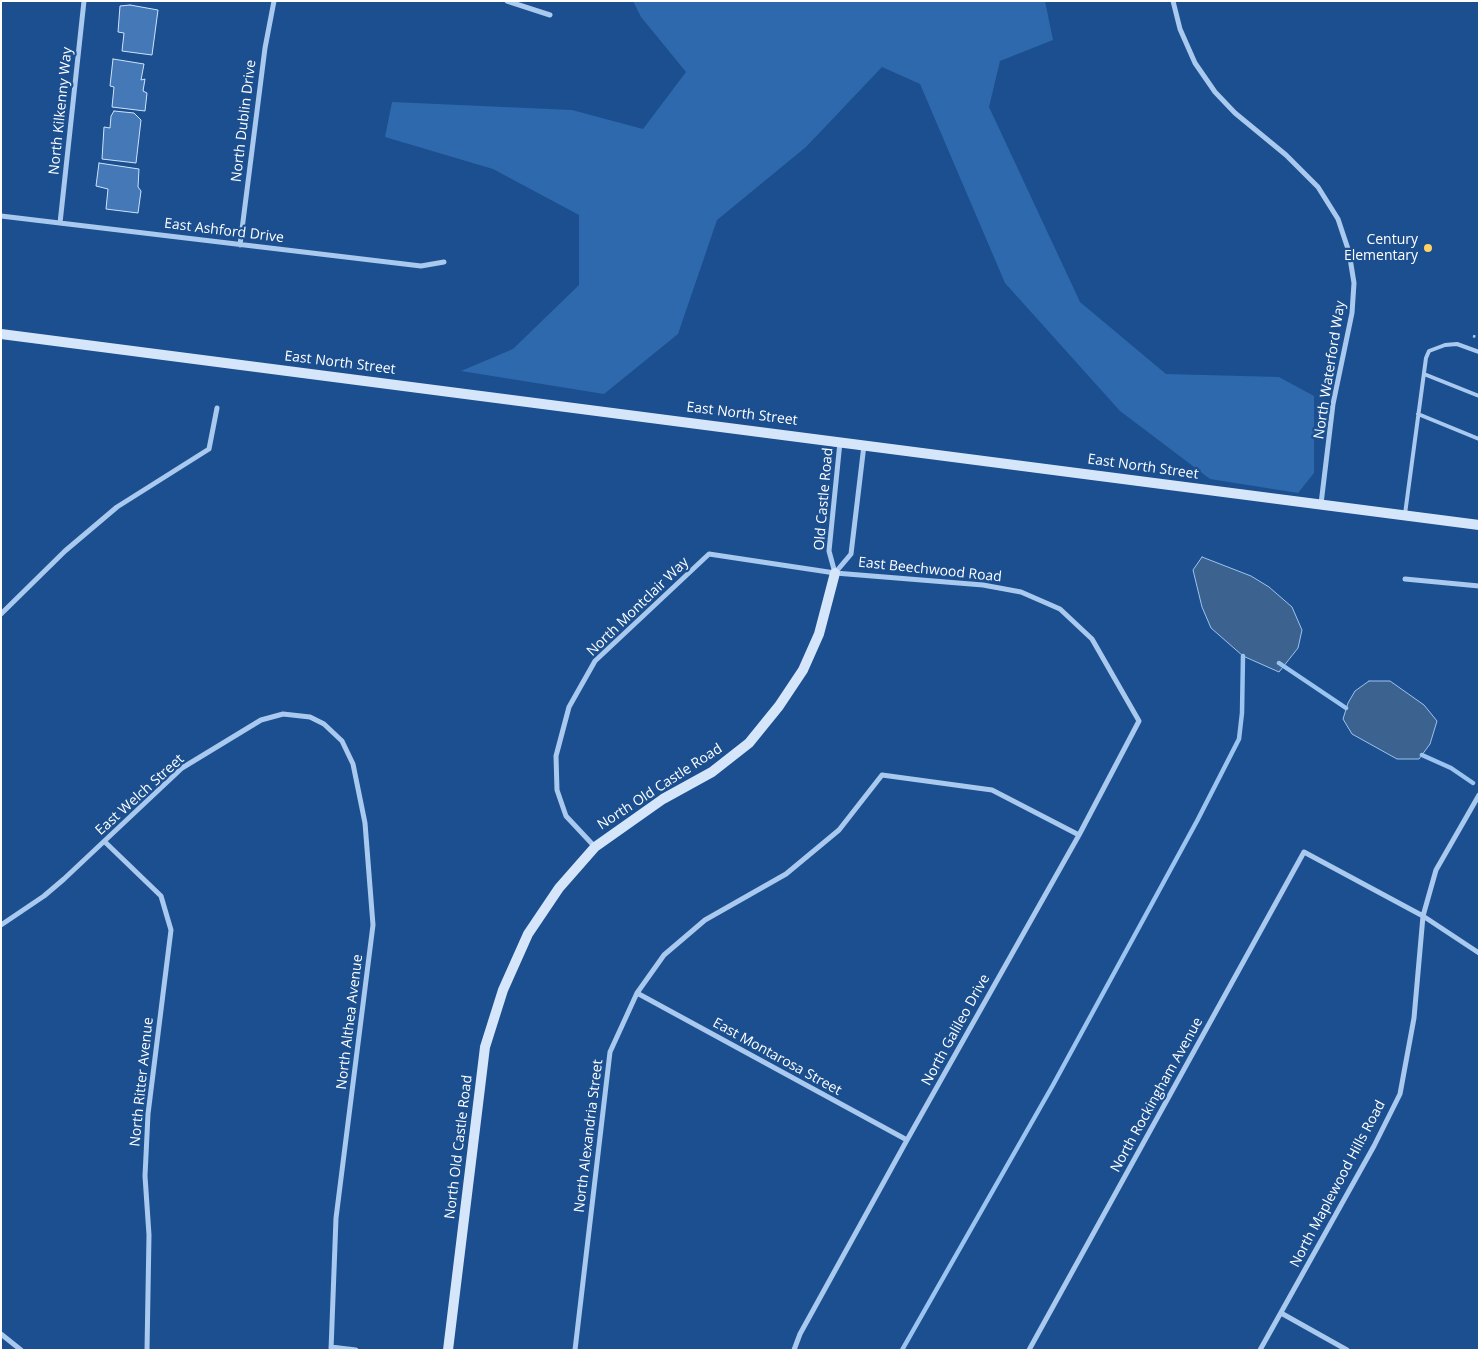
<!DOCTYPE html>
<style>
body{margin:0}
#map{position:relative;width:1480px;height:1351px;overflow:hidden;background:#1b4f8f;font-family:"Open Sans",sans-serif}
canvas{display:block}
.frame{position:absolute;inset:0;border:2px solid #fff;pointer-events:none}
</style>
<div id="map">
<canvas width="1480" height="1351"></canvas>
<div class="frame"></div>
</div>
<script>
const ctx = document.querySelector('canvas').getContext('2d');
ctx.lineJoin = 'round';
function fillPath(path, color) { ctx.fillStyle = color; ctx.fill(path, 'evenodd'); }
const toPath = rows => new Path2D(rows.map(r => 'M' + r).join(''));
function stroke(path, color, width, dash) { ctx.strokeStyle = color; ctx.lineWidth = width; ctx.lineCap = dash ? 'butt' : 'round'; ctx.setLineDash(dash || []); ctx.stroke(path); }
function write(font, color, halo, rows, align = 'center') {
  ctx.font = font + ' "Open Sans",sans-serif'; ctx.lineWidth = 4.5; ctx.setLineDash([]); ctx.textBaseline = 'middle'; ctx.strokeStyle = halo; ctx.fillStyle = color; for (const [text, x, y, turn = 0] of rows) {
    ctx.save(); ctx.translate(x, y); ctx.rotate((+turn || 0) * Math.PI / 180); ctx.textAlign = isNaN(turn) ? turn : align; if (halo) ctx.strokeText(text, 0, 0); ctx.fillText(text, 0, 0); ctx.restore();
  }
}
const green = toPath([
 [633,1,1045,1,1053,40,1000,61,989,107,1080,302,1166,374,1279,377,1314,396,1314,473,1298,493,1210,479,1120,411,1005,283,920,84,882,67,806,147,717,220,678,334,604,394,461,371,513,349,579,285,579,215,493,169,385,137,392,102,572,110,643,129,686,72,641,17]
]);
const water = toPath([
 [1202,557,1251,576,1269,587,1292,607,1302,630,1298,648,1279,672,1243,656,1211,628,1202,607,1193,570,1202,557],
 [1369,681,1390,681,1424,705,1437,721,1430,744,1419,759,1397,759,1352,734,1343,719,1348,703,1355,691,1369,681]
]);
const stream = toPath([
 [1279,663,1346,708],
 [1422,755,1451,768,1473,783],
 [902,1350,1053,1085,1197,821,1239,739,1242,713,1243,656]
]);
const building = toPath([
 [130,5,158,10,152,55,122,51,124,33,118,32,120,6,130,5],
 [113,59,144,64,141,80,145,79,143,91,147,93,145,111,112,107,114,87,110,86,113,59],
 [114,111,134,113,141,120,136,163,102,159,104,127,110,128,111,116,114,111],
 [99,163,139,169,138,187,141,191,138,213,106,209,108,189,96,186,99,163]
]);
const path = toPath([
 [1473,336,1479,338]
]);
const lane = toPath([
 [1424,374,1479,396],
 [1418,414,1479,439],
 [1405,514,1426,358,1429,351,1445,345,1457,344,1479,352]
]);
const street = toPath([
 [507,1,550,15],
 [1173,1,1180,29,1195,63,1215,92,1235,113,1286,155,1318,187,1338,219,1349,252,1354,283,1352,313,1333,404,1321,504],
 [1,216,421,266,444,262],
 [60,223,84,1],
 [240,245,265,48,274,1],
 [835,573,851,554,864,445],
 [835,573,829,551,840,442],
 [1405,579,1479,586],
 [1,614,65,551,117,507,209,449,217,408],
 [105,842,161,896,171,930,148,1114,145,1176,149,1235,147,1350],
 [595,847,566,816,557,790,556,756,569,707,595,661,709,554,835,573,983,585,1021,592,1060,609,1092,639,1139,721,1079,835,907,1140,800,1334,794,1350],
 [1,925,44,896,64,879,182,768,261,720,283,714,310,717,324,724,342,741,353,764,365,823,373,925,336,1218,331,1350],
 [637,993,907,1140],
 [1281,1313,1347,1350],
 [1,1334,21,1350],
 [331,1347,356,1350],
 [575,1350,610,1052,637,993,664,955,705,920,786,874,839,830,882,775,992,790,1079,835],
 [1029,1350,1304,852,1423,916,1479,953],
 [1260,1350,1374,1146,1400,1094,1414,1018,1423,916,1436,870,1479,795]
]);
const secondary = toPath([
 [1,334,1479,525],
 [448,1350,485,1047,503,990,528,934,559,888,595,847,663,799,712,772,749,743,779,706,803,670,819,634,835,573]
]);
const markers = [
 [1428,248,5,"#ffd166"]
];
const streetNames = [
 ["North Kilkenny Way",61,111,-84],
 ["North Dublin Drive",244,121,-83],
 ["East Ashford Drive",224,231,7],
 ["East North Street",340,363,7],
 ["North Waterford Way",1330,370,-81],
 ["East North Street",742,414,7],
 ["East North Street",1143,467,8],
 ["Old Castle Road",824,499,-85],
 ["East Beechwood Road",930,570,6],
 ["North Montclair Way",638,607,-44],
 ["North Old Castle Road",660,787,-33],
 ["East Welch Street",140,795,-42],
 ["North Althea Avenue",350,1022,-83],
 ["North Galileo Drive",956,1030,-61],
 ["East Montarosa Street",777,1057,29],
 ["North Ritter Avenue",142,1082,-84],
 ["North Rockingham Avenue",1157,1095,-61],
 ["North Alexandria Street",589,1136,-83],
 ["North Old Castle Road",459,1147,-83],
 ["North Maplewood Hills Road",1338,1184,-62]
];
const poiNames = [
 ["Century",1418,240],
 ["Elementary",1418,256]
];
fillPath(green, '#2e69ad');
fillPath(water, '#3c6290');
stroke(water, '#9cc4f0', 1);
stroke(stream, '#9cc4f0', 4.5);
fillPath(building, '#4478b7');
stroke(building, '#cfe3fa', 1);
stroke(path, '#a9c9ee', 2.5, [2.5, 4]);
stroke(lane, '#a9c9ee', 4);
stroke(street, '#a9c9ee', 5);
stroke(secondary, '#d6e6fa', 10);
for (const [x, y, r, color] of markers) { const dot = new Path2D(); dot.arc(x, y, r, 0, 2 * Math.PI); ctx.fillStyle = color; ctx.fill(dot); stroke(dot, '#1b4f8f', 2); }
write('14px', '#fff', '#1b4f8f', streetNames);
write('14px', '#fff', '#1b4f8f', poiNames, 'right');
</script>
